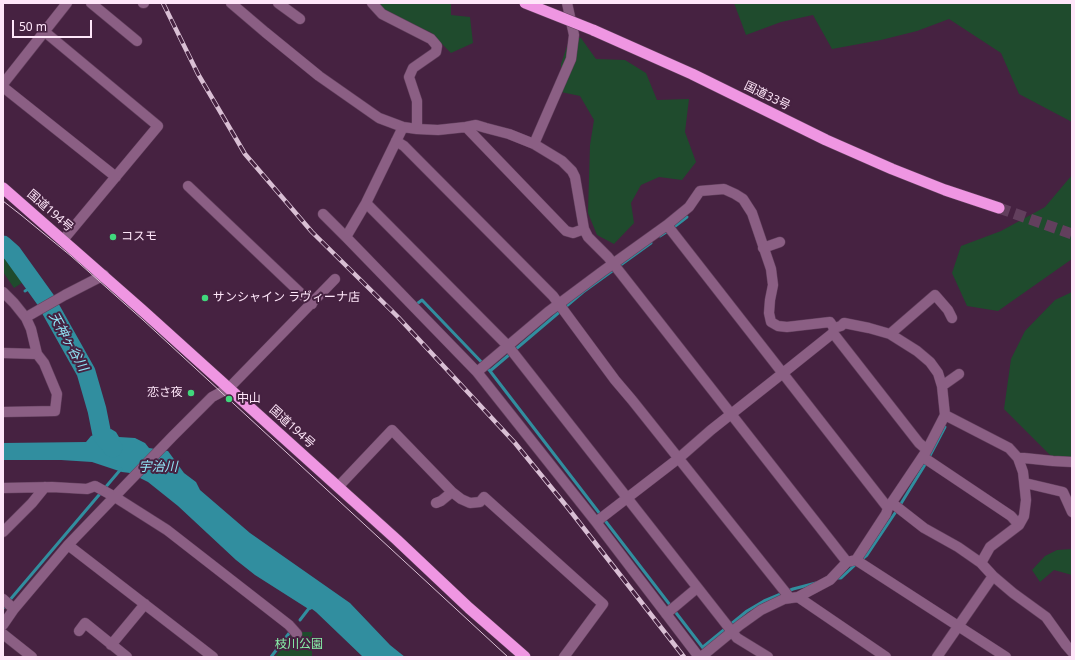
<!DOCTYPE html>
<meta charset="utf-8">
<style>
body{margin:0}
#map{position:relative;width:1075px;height:660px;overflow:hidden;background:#462241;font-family:"Noto Sans",sans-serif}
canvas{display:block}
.frame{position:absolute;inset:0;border:4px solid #fee6f9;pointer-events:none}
.scale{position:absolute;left:12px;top:20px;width:80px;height:18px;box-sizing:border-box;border:2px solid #fee6f9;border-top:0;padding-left:5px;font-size:12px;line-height:14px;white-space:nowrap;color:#fee6f9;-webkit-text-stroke:3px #462241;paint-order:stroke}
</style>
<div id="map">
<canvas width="1075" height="660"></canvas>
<div class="frame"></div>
<div class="scale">50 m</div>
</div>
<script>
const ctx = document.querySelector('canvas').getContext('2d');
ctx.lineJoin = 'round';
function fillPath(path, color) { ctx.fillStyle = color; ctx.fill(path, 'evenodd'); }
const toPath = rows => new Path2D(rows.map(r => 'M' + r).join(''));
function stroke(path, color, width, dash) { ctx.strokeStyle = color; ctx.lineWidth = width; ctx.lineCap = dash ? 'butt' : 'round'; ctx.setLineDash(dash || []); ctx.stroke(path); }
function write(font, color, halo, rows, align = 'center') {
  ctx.font = font + ' "Noto Sans","Noto Sans JP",sans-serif'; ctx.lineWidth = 4; ctx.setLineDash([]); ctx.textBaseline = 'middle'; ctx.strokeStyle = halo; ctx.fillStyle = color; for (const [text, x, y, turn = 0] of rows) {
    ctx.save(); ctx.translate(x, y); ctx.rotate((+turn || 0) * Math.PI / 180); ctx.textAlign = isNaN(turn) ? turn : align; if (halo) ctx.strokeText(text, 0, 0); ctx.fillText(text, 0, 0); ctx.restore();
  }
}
const green = toPath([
 [373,3,451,3,451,15,470,17,473,43,451,53,430,32,382,12],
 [734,3,1072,3,1072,122,1019,94,1001,53,949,19,917,31,881,40,832,49,813,15,781,22,746,35],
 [570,37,581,38,596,59,625,60,646,73,657,100,689,99,685,132,696,162,682,180,659,177,641,185,631,203,634,223,614,244,597,235,588,213,590,145,594,120,580,96,561,92,561,64],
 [1072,175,1072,259,998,311,967,306,952,273,961,246,1001,231,1045,207],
 [3,253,16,268,25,281,14,288,3,272],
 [1072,292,1072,467,1061,466,1004,409,1011,359,1025,331,1055,300],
 [1072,549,1072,575,1054,570,1040,582,1032,570,1045,556,1057,550],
 [299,632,312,632,312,657,275,657,292,634]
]);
const water = toPath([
 [111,429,116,432,119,437,135,438,145,443,149,448,168,451,184,473,196,482,200,490,250,533,350,603,390,645,405,657,363,657,316,612,312,609,310,610,255,575,236,560,178,506,148,482,130,473,122,472,92,462,61,460,3,460,3,443,86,442,91,436]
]);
const stream = toPath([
 [660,236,674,227,687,217],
 [25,291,35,285],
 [418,303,422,300,490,371,710,657],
 [490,371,583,292,651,243],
 [861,560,867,555,897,510,926,463,945,427],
 [836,578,841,578,857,563],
 [3,608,121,469],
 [300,620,310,607],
 [703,647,747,611,764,601,793,589,816,583],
 [271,657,290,632]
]);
const river = toPath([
 [3,245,12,253,45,299,86,372,97,410,102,435,113,448]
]);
const trunkTunnel = toPath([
 [999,208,1072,234]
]);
const minor = toPath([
 [91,3,137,41],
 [143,3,144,3],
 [231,3,265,32,319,76,379,118,403,127,417,129,438,130,466,127,566,231,573,233,584,229],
 [278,3,300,19],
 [372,3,382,14,431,39,437,46,436,52,413,68,409,77,417,101,417,129],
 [567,3,574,35,571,59,534,144,562,161,572,171,575,177,584,229,588,237,608,257,847,562],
 [45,32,158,126,63,240],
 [3,84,67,3],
 [3,87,116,177],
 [403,127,366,203,346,237,477,372,596,522,699,657],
 [466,127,476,125,486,128,509,134,534,144],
 [396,141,404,146,553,296,615,380,632,400,790,598],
 [188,186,312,304],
 [366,203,508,346,737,638,768,657],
 [323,214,346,237],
 [667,225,689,207,700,191,724,189,735,194,743,199,752,213,771,269,773,285,770,300,769,313,771,322,778,326,787,327,830,322,834,328],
 [763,248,780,242],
 [3,292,14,303,26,318,31,329,37,354,44,363,57,394,55,411,3,412],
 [833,333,919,443,927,450],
 [890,334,935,295,948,310,952,318],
 [3,353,37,354],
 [477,372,548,312,603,271,667,225,888,508],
 [942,386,959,374],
 [945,415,1009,448,1018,458,1023,472,1026,500,1024,516,1019,525,990,547,981,563],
 [923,457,1011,516,1019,525],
 [1018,458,1024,458,1053,461,1072,462],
 [1025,483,1063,492,1072,512],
 [338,487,392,430,452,492,461,499,470,503,480,502,484,497,603,604,564,657],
 [3,488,52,487,87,489,95,486,115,497,167,530,289,625,297,634],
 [436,503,441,501,452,492],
 [892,503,924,528,958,547,981,563,993,576,1013,593,1046,617,1066,645,1072,652],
 [596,522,679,458,711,430,783,373,833,333,834,328,841,326,844,323,869,328,890,334,917,351,930,362,938,373,942,386,945,415,927,450,888,508,886,514,856,560,847,562,830,580,798,597,784,599,761,610,740,625,701,657],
 [3,532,32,503,45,487],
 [68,545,213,657],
 [856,560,1006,657],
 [798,597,886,657],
 [3,599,14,609],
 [666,614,697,588],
 [3,625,14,609,68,545,172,437,212,397,229,388,335,279],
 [79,631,85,623,127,657],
 [3,634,32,657],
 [111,645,145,604],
 [937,657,993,576]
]);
const tertiary = toPath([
 [30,315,65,295,104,275]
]);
const trunk = toPath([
 [593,30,692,74,826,140,892,169,945,190,999,208],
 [3,188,142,310,397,540,469,608,525,657]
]);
const tram = toPath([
 [3,201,21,215,71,256,143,320,508,657]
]);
const rail = toPath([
 [163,3,198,74,245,154,312,232,398,317,515,443,568,508,684,657]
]);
const trunkBridge = toPath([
 [525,3,593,30]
]);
const markers = [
 [113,237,4,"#40d77c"],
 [205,298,4,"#40d77c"],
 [191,393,4,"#40d77c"],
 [229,399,4,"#40d77c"]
];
const streetNames = [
 ["国道33号",767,96,26],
 ["国道194号",50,211,41],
 ["国道194号",292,427,42]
];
const poiNames = [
 ["コスモ",121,237],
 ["サンシャイン ラヴィーナ店",213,298],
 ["恋さ夜",183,393,"right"],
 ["中山",237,399]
];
const parkNames = [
 ["枝川公園",299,645]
];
const waterNames = [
 ["天神ヶ谷川",68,342,61],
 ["宇治川",158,467]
];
fillPath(green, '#1f4b2d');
fillPath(water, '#318e9f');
stroke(stream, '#318e9f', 3);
stroke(river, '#318e9f', 19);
stroke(trunkTunnel, '#623f5d', 11, [11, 5.5]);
stroke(minor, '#63415e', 11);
stroke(tertiary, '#63415e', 11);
stroke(trunk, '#63415e', 12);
stroke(minor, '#8b5f84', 10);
stroke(tertiary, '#8b5f84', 10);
stroke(trunk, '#ef96e2', 11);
stroke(tram, '#d9bfd4', 1);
stroke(rail, '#d9bfd4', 4.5);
stroke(rail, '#462241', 3, [9]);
stroke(trunkBridge, '#63415e', 12, []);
stroke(trunkBridge, '#ef96e2', 11);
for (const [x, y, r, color] of markers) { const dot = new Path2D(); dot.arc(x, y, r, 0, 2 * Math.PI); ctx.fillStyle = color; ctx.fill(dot); stroke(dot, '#462241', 1.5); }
write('12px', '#fee6f9', '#462241', streetNames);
write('12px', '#fee6f9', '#462241', poiNames, 'left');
write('12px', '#89f1a9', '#462241', parkNames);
write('italic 13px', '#91e5f6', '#462241', waterNames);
</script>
